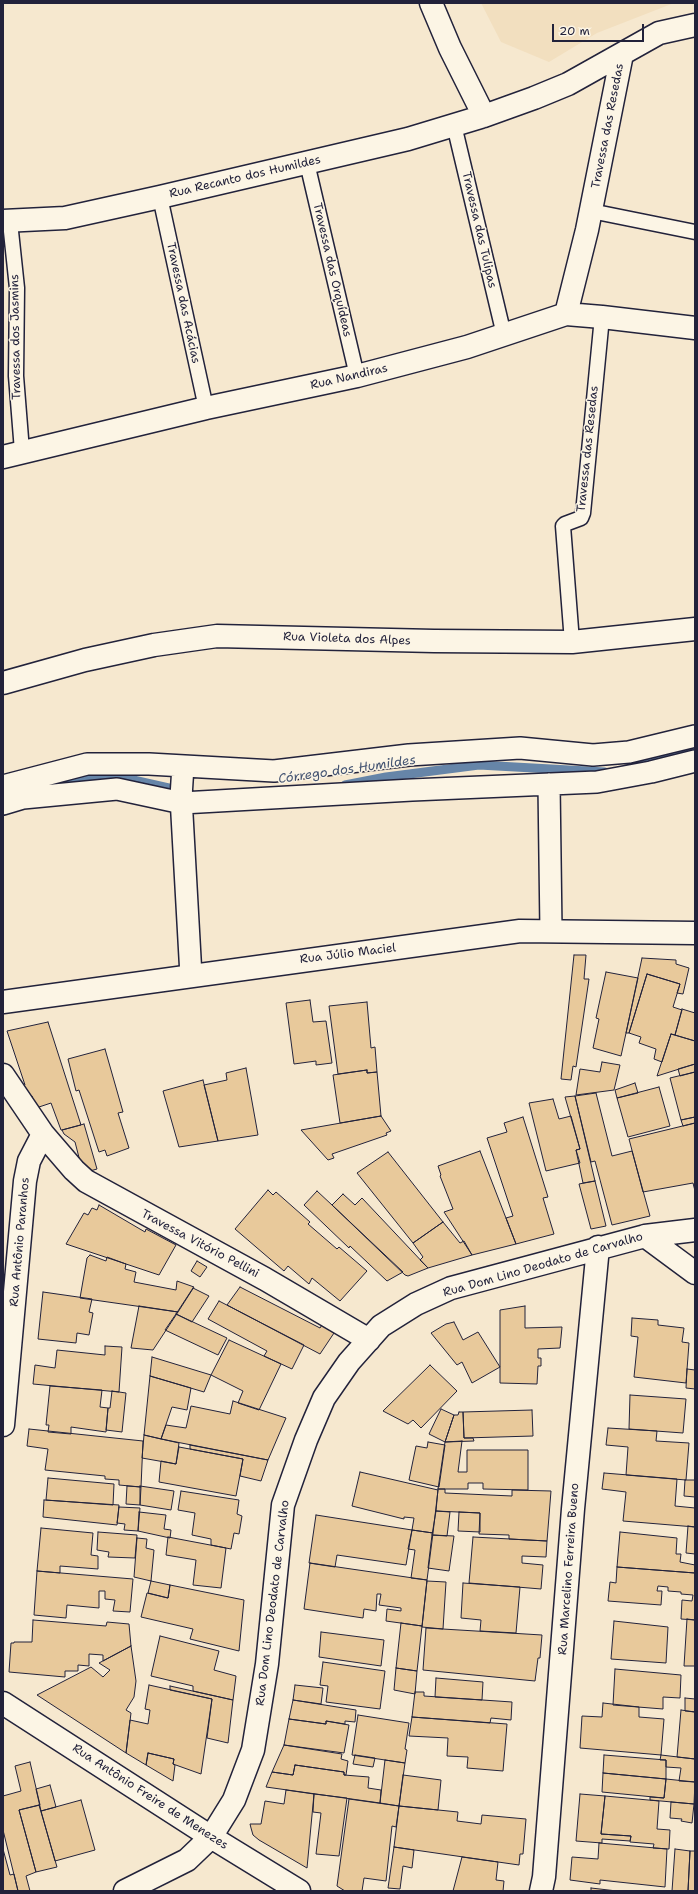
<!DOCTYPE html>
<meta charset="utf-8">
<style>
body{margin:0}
#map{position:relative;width:698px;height:1894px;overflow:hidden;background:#f6e8cf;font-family:"Shantell Sans",sans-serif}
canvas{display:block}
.frame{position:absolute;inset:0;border:4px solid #22223b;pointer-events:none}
.scale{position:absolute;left:552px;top:24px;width:92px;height:18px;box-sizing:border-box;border:2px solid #22223b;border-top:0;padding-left:5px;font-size:12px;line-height:14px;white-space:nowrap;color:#22223b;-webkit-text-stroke:3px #fcf5e5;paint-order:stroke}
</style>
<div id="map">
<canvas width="698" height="1894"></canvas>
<div class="frame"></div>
<div class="scale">20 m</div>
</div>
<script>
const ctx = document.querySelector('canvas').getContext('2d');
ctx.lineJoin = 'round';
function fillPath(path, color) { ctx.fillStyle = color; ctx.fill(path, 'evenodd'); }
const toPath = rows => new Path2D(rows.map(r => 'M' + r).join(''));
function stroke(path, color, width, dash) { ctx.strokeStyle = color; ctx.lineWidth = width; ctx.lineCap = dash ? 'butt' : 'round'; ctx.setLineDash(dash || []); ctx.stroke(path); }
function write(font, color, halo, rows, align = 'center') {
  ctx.font = font + ' "Shantell Sans",sans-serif'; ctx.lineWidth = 3; ctx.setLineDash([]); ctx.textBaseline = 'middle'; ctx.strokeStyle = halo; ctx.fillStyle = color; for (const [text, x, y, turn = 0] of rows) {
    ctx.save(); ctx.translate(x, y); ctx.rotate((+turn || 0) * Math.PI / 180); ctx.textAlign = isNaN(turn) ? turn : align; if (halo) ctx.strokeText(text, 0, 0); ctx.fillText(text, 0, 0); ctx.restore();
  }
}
const built = toPath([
 [481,3,674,3,597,33,549,62,501,42]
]);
const stream = toPath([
 [639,765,695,749],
 [44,784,120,777,182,791],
 [345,785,386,777,479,765,605,772]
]);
const building = toPath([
 [574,955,586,955,584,979,589,979,576,1067,573,1066,571,1080,561,1079,574,955],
 [642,958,676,960,676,964,689,968,683,994,677,993,680,984,647,974,629,1033,626,1033,642,958],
 [606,972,638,978,621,1056,593,1048,599,1019,596,1018,606,972],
 [647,974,680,984,673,1007,682,1010,675,1035,671,1034,662,1062,654,1059,656,1049,639,1043,641,1037,629,1033,647,974],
 [310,1000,313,1022,326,1021,332,1063,316,1065,316,1061,294,1064,286,1003,310,1000],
 [367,1002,371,1048,375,1047,377,1072,367,1073,367,1070,338,1074,329,1006,367,1002],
 [682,1009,695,1013,695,1041,675,1035,682,1009],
 [48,1022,81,1125,62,1130,61,1130,51,1103,36,1108,32,1096,21,1099,17,1088,25,1085,7,1031,48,1022],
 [671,1034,695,1041,695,1064,657,1076,671,1034],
 [105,1049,123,1112,118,1113,129,1148,107,1156,105,1150,99,1152,79,1090,76,1091,68,1059,105,1049],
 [602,1062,620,1065,614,1090,576,1095,580,1069,600,1072,602,1062],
 [695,1064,695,1072,680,1076,678,1069,695,1064],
 [246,1068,258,1135,218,1141,204,1085,227,1080,226,1073,246,1068],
 [367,1070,367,1073,377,1072,381,1116,340,1123,333,1075,367,1070],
 [695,1072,695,1117,681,1120,670,1078,695,1072],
 [203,1080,218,1141,179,1147,163,1091,203,1080],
 [635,1083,638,1093,617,1098,615,1090,635,1083],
 [659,1087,670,1126,628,1137,617,1098,659,1087],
 [596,1093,612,1156,632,1151,650,1216,612,1225,595,1161,591,1162,575,1096,596,1093],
 [575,1096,595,1181,583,1183,576,1150,580,1149,565,1097,575,1096],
 [553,1099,559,1119,571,1116,580,1149,576,1150,580,1163,546,1171,529,1103,553,1099],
 [381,1116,391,1131,386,1133,387,1135,332,1154,334,1158,328,1160,301,1130,381,1116],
 [523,1117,548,1197,543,1198,554,1234,516,1244,506,1218,513,1216,487,1138,507,1132,504,1123,523,1117],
 [695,1117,695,1123,683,1126,681,1120,695,1117],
 [695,1123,695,1191,693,1183,643,1192,629,1139,695,1123],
 [84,1124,97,1169,83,1173,75,1142,64,1134,62,1130,84,1124],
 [480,1151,516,1244,472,1255,444,1212,453,1209,440,1176,441,1175,438,1166,480,1151],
 [388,1152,443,1222,413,1243,357,1173,388,1152],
 [595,1181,606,1226,591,1229,579,1184,595,1181],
 [268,1190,273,1195,276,1192,310,1222,308,1224,337,1249,339,1247,367,1271,340,1301,312,1278,309,1284,288,1266,284,1271,235,1229,268,1190],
 [317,1191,332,1205,403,1272,387,1281,350,1246,349,1248,304,1205,317,1191],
 [343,1194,355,1205,362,1198,428,1268,408,1276,405,1275,332,1205,343,1194],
 [99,1205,145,1232,146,1229,176,1245,159,1275,66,1244,84,1213,88,1215,92,1208,97,1210,99,1205],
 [443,1222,460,1243,464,1241,472,1255,428,1268,420,1260,423,1257,413,1243,443,1222],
 [90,1255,106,1261,107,1257,126,1264,125,1269,136,1272,134,1282,176,1290,177,1281,194,1287,178,1312,80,1298,87,1258,90,1255],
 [197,1261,207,1267,200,1277,191,1271,197,1261],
 [240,1287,320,1328,323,1323,336,1330,320,1354,227,1305,240,1287],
 [193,1288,209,1296,192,1322,176,1314,193,1288],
 [43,1292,92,1299,89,1312,93,1313,89,1335,77,1333,76,1343,38,1339,43,1292],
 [219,1301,304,1345,292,1369,264,1356,267,1351,208,1319,219,1301],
 [139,1306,178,1312,153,1350,131,1348,139,1306],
 [525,1306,525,1328,562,1327,560,1348,538,1349,538,1358,541,1358,541,1366,538,1366,537,1384,500,1383,500,1310,525,1306],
 [176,1314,227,1338,218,1355,165,1330,176,1314],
 [632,1318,658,1320,658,1325,684,1328,682,1342,689,1343,686,1383,634,1377,638,1337,631,1336,632,1318],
 [454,1322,463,1340,478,1332,500,1367,472,1383,462,1362,457,1365,431,1333,446,1324,454,1322],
 [229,1340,281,1364,259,1410,238,1403,243,1391,211,1375,229,1340],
 [105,1346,122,1347,119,1392,33,1384,35,1365,55,1368,57,1350,105,1355,105,1346],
 [152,1357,211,1375,204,1392,150,1376,152,1357],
 [430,1365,457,1391,421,1428,413,1420,408,1424,383,1411,430,1365],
 [687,1369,695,1370,695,1389,686,1388,687,1369],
 [150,1376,191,1388,187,1410,172,1407,161,1439,144,1435,150,1376],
 [50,1386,102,1390,100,1407,108,1408,106,1432,71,1427,71,1434,48,1432,49,1425,46,1425,50,1386],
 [112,1391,126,1393,122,1432,106,1430,108,1408,110,1408,112,1391],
 [630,1395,686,1399,683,1433,629,1429,630,1395],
 [233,1401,286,1418,268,1460,161,1439,166,1425,186,1428,191,1406,230,1414,233,1401],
 [441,1409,454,1415,445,1442,429,1434,441,1409],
 [532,1410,533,1436,464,1438,463,1412,532,1410],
 [459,1412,463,1412,464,1438,473,1438,474,1441,445,1442,454,1415,458,1415,459,1412],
 [608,1428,657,1431,656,1441,689,1443,686,1480,626,1475,628,1447,606,1445,608,1428],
 [29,1429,143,1441,141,1487,119,1485,119,1480,105,1479,105,1476,45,1470,48,1449,27,1446,29,1429],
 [144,1435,179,1443,176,1464,142,1458,144,1435],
 [462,1441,458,1472,467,1472,467,1450,528,1450,528,1490,483,1489,483,1483,468,1483,468,1489,438,1489,445,1442,462,1441],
 [428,1442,445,1445,439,1487,409,1480,416,1446,427,1448,428,1442],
 [190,1445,268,1460,261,1481,240,1476,243,1459,190,1449,190,1445],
 [179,1447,243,1459,236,1496,159,1482,161,1461,176,1464,179,1447],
 [360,1472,438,1490,433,1533,412,1530,414,1518,404,1517,404,1519,352,1506,360,1472],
 [604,1473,677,1479,675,1506,695,1508,695,1527,623,1521,626,1492,602,1489,604,1473],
 [48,1478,114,1484,113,1505,46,1500,48,1478],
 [685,1480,695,1480,695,1497,684,1496,685,1480],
 [127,1486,141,1487,140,1505,126,1504,127,1486],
 [140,1486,174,1491,171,1510,140,1505,140,1486],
 [438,1489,445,1489,445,1493,512,1496,512,1490,551,1491,547,1541,509,1539,509,1535,479,1534,480,1513,436,1511,438,1489],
 [181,1491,239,1500,237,1514,242,1516,239,1534,234,1533,231,1549,211,1545,211,1539,192,1535,195,1513,178,1510,181,1491],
 [44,1500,119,1505,117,1525,43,1517,44,1500],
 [119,1507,140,1508,138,1531,124,1530,125,1524,117,1523,119,1507],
 [436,1511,450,1512,447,1536,432,1535,436,1511],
 [139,1512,166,1515,164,1529,171,1530,170,1538,138,1531,139,1512],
 [459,1512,480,1513,480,1532,458,1531,459,1512],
 [316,1515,412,1530,406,1565,337,1555,335,1567,309,1563,316,1515],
 [688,1526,695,1527,695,1554,686,1553,688,1526],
 [41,1528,93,1533,91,1555,98,1556,98,1569,60,1566,60,1573,37,1571,41,1528],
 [412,1530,433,1533,427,1580,411,1578,415,1550,408,1549,412,1530],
 [98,1532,137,1535,135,1558,108,1557,109,1552,97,1550,98,1532],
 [620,1532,677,1538,676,1554,681,1554,680,1562,695,1565,695,1573,617,1567,620,1532],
 [432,1535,454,1536,449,1571,428,1568,432,1535],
 [168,1537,226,1548,221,1588,193,1585,196,1560,166,1555,168,1537],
 [473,1537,547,1541,546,1557,522,1556,522,1563,543,1565,541,1589,469,1583,473,1537],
 [137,1538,147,1539,146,1548,154,1550,151,1581,134,1577,137,1538],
 [310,1563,427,1580,422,1626,386,1621,387,1609,401,1611,401,1608,379,1605,381,1594,377,1594,376,1611,364,1609,363,1618,304,1609,310,1563],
 [617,1567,695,1573,695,1620,681,1619,682,1600,692,1601,693,1595,681,1594,681,1592,668,1591,668,1587,658,1586,657,1591,662,1591,661,1605,608,1601,610,1582,616,1583,617,1567],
 [37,1571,133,1579,130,1612,113,1611,115,1600,105,1599,105,1591,99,1591,99,1608,67,1605,66,1618,34,1615,37,1571],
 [151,1581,170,1585,168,1598,148,1593,151,1581],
 [427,1581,446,1582,443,1629,422,1627,427,1581],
 [463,1583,520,1587,516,1633,480,1631,481,1620,461,1618,463,1583],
 [170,1585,244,1600,239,1651,190,1639,193,1629,141,1617,147,1593,168,1598,170,1585],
 [687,1619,695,1620,695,1666,684,1666,687,1619],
 [33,1620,106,1626,107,1622,129,1624,131,1646,103,1661,103,1655,89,1654,89,1666,78,1665,78,1671,65,1671,65,1677,9,1672,11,1643,14,1643,14,1642,32,1642,33,1620],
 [614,1621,668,1627,666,1663,611,1659,614,1621],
 [401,1623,422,1626,417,1671,396,1668,401,1623],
 [426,1628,542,1635,540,1658,538,1658,535,1681,423,1670,426,1628],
 [321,1632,384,1640,381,1666,319,1657,321,1632],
 [160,1636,219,1651,214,1670,236,1676,233,1700,193,1691,193,1686,151,1676,160,1636],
 [131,1646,136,1681,134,1697,126,1710,131,1713,126,1753,37,1695,91,1667,103,1677,110,1670,99,1663,131,1646],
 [323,1662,385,1671,380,1709,326,1702,328,1686,320,1685,323,1662],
 [396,1668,417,1671,415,1694,394,1690,396,1668],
 [615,1669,681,1675,680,1698,663,1697,663,1709,613,1705,615,1669],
 [436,1678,483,1682,482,1700,435,1697,436,1678],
 [149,1685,212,1699,201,1774,173,1764,174,1759,148,1753,146,1765,126,1753,130,1720,148,1724,150,1710,145,1709,149,1685],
 [295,1685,323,1688,321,1704,293,1700,295,1685],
 [170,1686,233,1700,228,1743,207,1738,212,1699,170,1690,170,1686],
 [415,1692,424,1692,424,1696,512,1702,511,1720,491,1718,490,1723,412,1717,415,1692],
 [685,1698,695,1699,695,1712,685,1711,685,1698],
 [293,1700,356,1710,355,1722,345,1721,345,1724,326,1721,326,1724,289,1719,293,1700],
 [603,1703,639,1707,639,1717,664,1719,661,1755,580,1748,582,1716,602,1717,603,1703],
 [681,1710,695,1712,695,1759,677,1757,681,1710],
 [358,1715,409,1723,405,1749,407,1750,405,1763,352,1755,358,1715],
 [412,1717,507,1724,503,1771,467,1768,468,1757,447,1756,448,1738,409,1736,412,1717],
 [289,1719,326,1724,326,1721,349,1725,344,1753,284,1745,289,1719],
 [284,1745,342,1754,341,1759,348,1761,346,1775,344,1775,344,1772,295,1765,293,1775,272,1772,284,1745],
 [148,1753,174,1759,173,1764,175,1765,173,1781,146,1765,148,1753],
 [355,1755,375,1758,373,1767,353,1764,355,1755],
 [604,1755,666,1760,666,1779,603,1773,604,1755],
 [661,1755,695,1759,695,1782,679,1781,681,1768,666,1767,666,1760,660,1760,661,1755],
 [385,1760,405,1763,399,1806,380,1803,385,1760],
 [30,1762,40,1805,19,1810,36,1872,26,1876,30,1891,18,1891,3,1830,3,1796,21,1791,15,1766,30,1762],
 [295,1765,344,1772,344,1775,369,1777,368,1788,381,1790,380,1803,266,1787,272,1772,293,1775,295,1765],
 [603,1773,666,1779,664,1798,602,1792,603,1773],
 [403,1775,441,1780,438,1810,399,1806,403,1775],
 [666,1779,695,1782,694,1804,650,1800,650,1797,664,1798,666,1779],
 [50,1785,56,1807,41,1811,36,1789,50,1785],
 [286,1790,314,1794,307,1868,259,1840,253,1835,251,1828,250,1824,261,1824,265,1801,284,1804,286,1790],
 [314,1794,347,1798,339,1856,316,1854,321,1813,313,1812,314,1794],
 [580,1794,605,1796,601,1834,631,1836,630,1841,602,1839,602,1843,576,1841,580,1794],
 [605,1796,659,1801,657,1829,670,1830,669,1849,653,1848,654,1844,630,1842,631,1836,601,1834,605,1796],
 [349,1799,399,1806,396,1827,392,1826,386,1881,364,1878,362,1891,345,1891,337,1886,349,1799],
 [81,1800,95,1850,55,1861,41,1811,81,1800],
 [671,1802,694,1804,692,1823,681,1821,682,1819,670,1818,671,1802],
 [39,1805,57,1867,36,1872,19,1810,39,1805],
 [399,1806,458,1812,457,1821,481,1824,482,1815,526,1819,523,1854,520,1854,519,1865,394,1847,399,1806],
 [599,1843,667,1849,665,1887,600,1880,600,1884,570,1880,572,1857,598,1859,599,1843],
 [394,1847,414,1850,412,1868,403,1866,400,1889,388,1888,394,1847],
 [3,1849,10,1875,14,1874,18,1891,3,1891,3,1849],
 [675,1849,690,1851,688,1891,672,1891,675,1849],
 [690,1851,695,1851,695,1891,688,1891,690,1851],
 [462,1857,498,1862,496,1880,504,1881,503,1891,453,1891,462,1857],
 [591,1888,617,1891,591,1891,591,1888]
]);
const service = toPath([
 [454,125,504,335],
 [307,163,357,376],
 [160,197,206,408],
 [591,211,695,232],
 [10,222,17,288,16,376,22,451],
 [572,642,563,526,565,524,581,518,583,513,602,317]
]);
const pedestrian = toPath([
 [183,766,181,797,191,976],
 [549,784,551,931],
 [3,786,87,764,149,764,274,771,409,755,520,748,593,755,629,752,695,736],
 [3,804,23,798,117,789,182,803,412,790,597,782,651,772,695,761]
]);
const minor = toPath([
 [431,3,450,48,484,116],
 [3,221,65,218,160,197,408,139,484,116,534,98,568,84,659,33,695,25],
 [566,314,587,230,622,54],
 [3,457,206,408,357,376,467,347,566,314,602,317,695,328],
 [3,683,85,660,154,645,217,636,434,641,572,642,695,629],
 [3,1002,520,931,695,933],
 [3,1075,43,1134,74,1170,86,1181,265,1279,369,1340],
 [645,1236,695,1273],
 [3,1425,25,1181,29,1161,43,1134],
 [3,1703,211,1837,299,1891],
 [125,1891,187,1860,211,1837,234,1800,253,1750,267,1664,283,1505,306,1440,324,1398,349,1362,381,1326,416,1304,451,1288,645,1236,695,1230],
 [541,1891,544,1877,573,1509,598,1247]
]);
const streetNames = [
 ["Travessa das Resedas",608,126,-79],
 ["Rua Recanto dos Humildes",245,177,-13],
 ["Travessa das Tulipas",479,230,77],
 ["Travessa das Orquídeas",332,270,77],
 ["Travessa das Acácias",183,303,78],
 ["Travessa dos Jasmins",16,337,-91],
 ["Rua Nandiras",349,377,-13],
 ["Travessa das Resedas",588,449,-84],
 ["Rua Violeta dos Alpes",347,639,2],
 ["Rua Júlio Maciel",348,954,-7],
 ["Rua Antônio Paranhos",20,1242,-85],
 ["Travessa Vitório Pellini",200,1244,28],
 ["Rua Dom Lino Deodato de Carvalho",543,1265,-16],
 ["Rua Marcelino Ferreira Bueno",569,1569,-86],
 ["Rua Dom Lino Deodato de Carvalho",273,1603,-83],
 ["Rua Antônio Freire de Menezes",150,1797,33]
];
const waterNames = [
 ["Córrego dos Humildes",347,770,-8]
];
fillPath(built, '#f2dfbf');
stroke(stream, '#6685a8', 9);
fillPath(building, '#e8c99b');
stroke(building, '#22223b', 1);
stroke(service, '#22223b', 17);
stroke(pedestrian, '#22223b', 24);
stroke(minor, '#22223b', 25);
stroke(service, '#fcf5e5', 14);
stroke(pedestrian, '#fcf5e5', 21);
stroke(minor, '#fcf5e5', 22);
write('12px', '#22223b', '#fcf5e5', streetNames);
write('italic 13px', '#445472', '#fcf5e5', waterNames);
</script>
